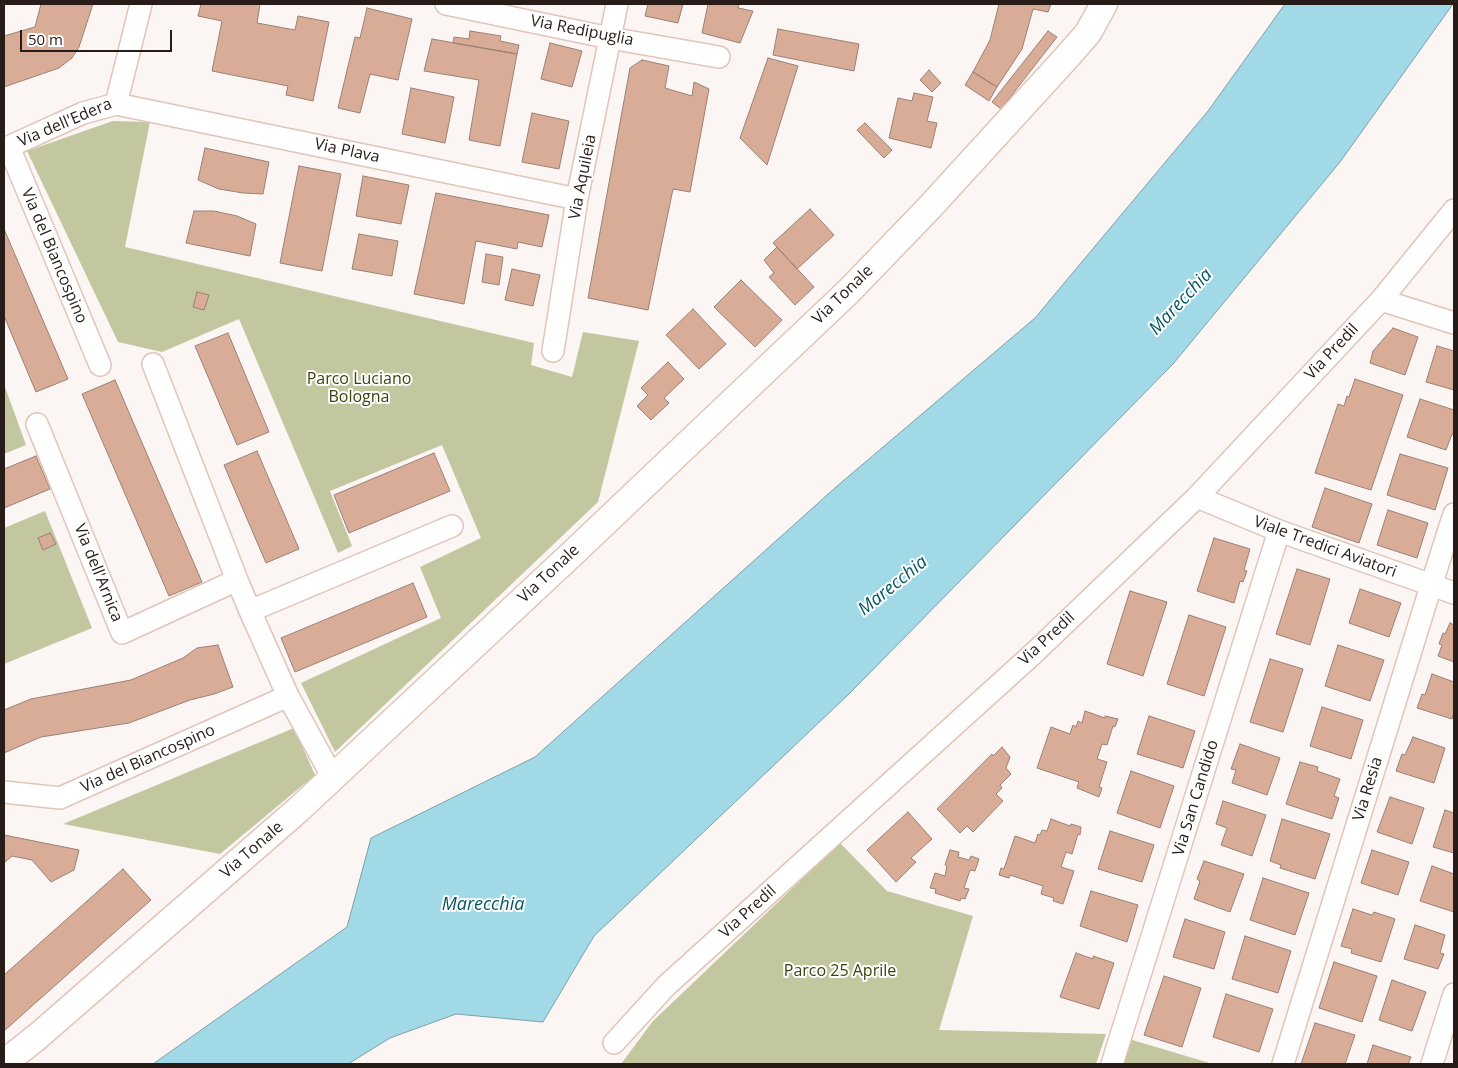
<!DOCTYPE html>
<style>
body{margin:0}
#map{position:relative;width:1458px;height:1068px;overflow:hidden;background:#fbf5f3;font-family:"Open Sans",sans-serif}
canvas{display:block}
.frame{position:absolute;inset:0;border:5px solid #271c17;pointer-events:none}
.scale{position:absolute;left:20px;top:30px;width:152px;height:22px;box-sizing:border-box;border:2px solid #271c17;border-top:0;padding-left:6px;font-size:15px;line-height:18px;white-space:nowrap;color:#271c17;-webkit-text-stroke:4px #fff;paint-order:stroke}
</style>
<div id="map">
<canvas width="1458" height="1068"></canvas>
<div class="frame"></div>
<div class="scale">50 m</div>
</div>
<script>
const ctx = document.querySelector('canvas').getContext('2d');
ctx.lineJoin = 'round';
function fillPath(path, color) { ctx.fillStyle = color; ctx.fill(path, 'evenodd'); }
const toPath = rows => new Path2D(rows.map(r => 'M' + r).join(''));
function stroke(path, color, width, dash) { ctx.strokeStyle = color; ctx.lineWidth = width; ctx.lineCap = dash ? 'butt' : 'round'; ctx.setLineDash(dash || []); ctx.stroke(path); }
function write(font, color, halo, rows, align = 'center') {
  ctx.font = font + ' "Open Sans",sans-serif'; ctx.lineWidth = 4; ctx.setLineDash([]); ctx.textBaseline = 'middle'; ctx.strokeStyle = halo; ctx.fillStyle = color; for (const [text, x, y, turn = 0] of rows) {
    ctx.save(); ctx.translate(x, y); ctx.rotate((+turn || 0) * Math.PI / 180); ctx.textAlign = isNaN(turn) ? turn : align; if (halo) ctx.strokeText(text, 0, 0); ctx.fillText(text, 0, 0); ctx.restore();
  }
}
const green = toPath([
 [113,121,150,122,125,247,534,343,531,365,572,377,583,332,639,341,598,502,335,752,301,683,441,618,420,567,481,538,442,445,330,491,352,546,338,553,239,319,162,352,118,342,27,151],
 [4,384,26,445,4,454],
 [45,511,92,628,4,664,4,528],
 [294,728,315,775,220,854,63,824],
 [840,843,887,891,973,916,939,1030,1106,1034,1096,1064,621,1064,653,1021],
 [1129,1039,1213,1064,1122,1064]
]);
const water = toPath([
 [1285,4,1453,4,1340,162,1173,364,850,693,594,936,543,1022,456,1014,390,1038,348,1064,153,1064,347,927,371,838,535,757,836,487,1035,318,1208,111,1285,4]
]);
const building = toPath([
 [41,4,93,4,79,47,72,58,59,68,4,87,4,36,35,27,41,4],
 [201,4,260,4,257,23,295,30,298,16,329,22,313,101,286,95,288,86,212,71,222,21,198,16,201,4],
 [648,4,683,4,678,23,645,16,648,4],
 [708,4,739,4,738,8,753,11,740,43,702,33,708,4],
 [999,4,1051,4,1048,12,1033,9,1022,49,997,87,973,72,990,40,999,4],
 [367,8,412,19,398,80,370,74,360,113,338,108,355,37,360,38,367,8],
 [778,29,859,44,854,71,773,55,778,29],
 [470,31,501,36,500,41,519,45,517,54,453,43,454,37,469,39,470,31],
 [1048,31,1057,37,1001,109,992,102,1048,31],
 [432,39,517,54,500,146,469,140,479,80,424,71,432,39],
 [550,43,582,51,572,87,541,79,550,43],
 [768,58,798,66,767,165,740,138,768,58],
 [642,60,669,66,665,88,692,96,694,82,709,89,690,192,673,189,648,310,588,298,630,68,642,60],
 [929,70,941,83,932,92,920,80,929,70],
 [973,72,997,87,989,101,965,85,973,72],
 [411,88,454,97,445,143,402,134,411,88],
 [914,93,933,97,927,121,937,123,931,148,889,138,898,98,912,101,914,93],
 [532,113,569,121,559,169,522,162,532,113],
 [865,123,892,150,884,158,857,130,865,123],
 [205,148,269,162,263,194,243,193,219,189,198,180,205,148],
 [299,166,341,174,322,271,280,263,299,166],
 [363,176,409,185,401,224,356,216,363,176],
 [436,193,549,215,542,247,518,242,517,249,476,241,464,304,414,294,436,193],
 [810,209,834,235,797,269,773,243,810,209],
 [194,211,214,211,237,216,256,224,250,256,186,243,194,211],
 [4,229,68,379,36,392,4,316,4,229],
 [359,234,398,241,392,276,352,269,359,234],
 [777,247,814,287,795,305,769,277,774,273,764,260,777,247],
 [486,254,503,257,499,285,482,282,486,254],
 [512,269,540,275,533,306,505,300,512,269],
 [741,280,782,320,755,347,714,307,741,280],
 [197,292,209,295,204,310,193,307,197,292],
 [693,309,726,344,699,369,666,335,693,309],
 [1393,328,1418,337,1405,375,1370,363,1373,351,1393,328],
 [228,333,269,432,237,445,195,346,228,333],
 [1437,346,1454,351,1454,390,1426,382,1437,346],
 [668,362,684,379,664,398,669,403,651,420,637,406,648,395,641,388,668,362],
 [1355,379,1403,395,1371,490,1315,473,1338,404,1344,406,1347,396,1349,397,1355,379],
 [115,380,202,582,169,596,82,394,115,380],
 [1420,399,1454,410,1454,435,1452,434,1446,450,1407,437,1420,399],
 [257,451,299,549,266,563,224,465,257,451],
 [434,453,450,491,349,533,334,495,434,453],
 [1400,454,1448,468,1435,510,1387,495,1400,454],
 [36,456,50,489,4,508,4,469,36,456],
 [1325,488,1372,504,1359,543,1312,527,1325,488],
 [1388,510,1428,523,1417,558,1377,545,1388,510],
 [50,533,56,544,43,550,38,538,50,533],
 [1214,538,1250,549,1244,570,1247,571,1243,582,1240,581,1234,603,1197,591,1214,538],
 [1297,569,1330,579,1310,645,1276,634,1297,569],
 [413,583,427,617,295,672,281,638,413,583],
 [1360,589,1401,603,1389,637,1349,623,1360,589],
 [1130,591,1167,602,1143,676,1107,664,1130,591],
 [1189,615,1226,627,1204,696,1167,684,1189,615],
 [1450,623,1454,625,1454,662,1438,656,1442,645,1439,644,1443,633,1445,634,1450,623],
 [218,645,233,687,214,694,190,700,129,723,41,737,4,753,4,710,31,699,131,680,183,658,197,648,218,645],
 [1338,645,1384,660,1370,701,1325,686,1338,645],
 [1270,659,1303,669,1283,732,1250,722,1270,659],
 [1432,674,1454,682,1454,713,1452,719,1417,708,1422,694,1425,695,1432,674],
 [1322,707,1363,720,1351,759,1310,746,1322,707],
 [1085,711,1105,718,1105,716,1118,719,1115,727,1113,726,1107,745,1102,744,1097,759,1107,762,1099,787,1102,788,1099,797,1077,788,1079,782,1037,768,1051,727,1070,734,1073,725,1076,727,1078,721,1082,723,1085,711],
 [1149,716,1195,731,1183,768,1137,754,1149,716],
 [1413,737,1445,748,1434,783,1396,771,1402,754,1405,755,1413,737],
 [1240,744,1280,758,1267,795,1232,783,1236,770,1231,769,1240,744],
 [1002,747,1010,757,1006,768,1011,774,1000,785,1002,788,996,794,1003,801,973,832,967,826,960,833,937,809,992,754,993,756,1002,747],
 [1300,762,1318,767,1317,771,1340,779,1334,796,1339,798,1332,819,1286,804,1300,762],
 [1131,771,1174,786,1160,828,1117,813,1131,771],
 [1390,797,1424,808,1412,844,1377,832,1390,797],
 [1223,801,1266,815,1252,856,1221,845,1227,828,1216,824,1223,801],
 [1445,810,1454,813,1454,853,1433,847,1445,810],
 [908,812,932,839,911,858,916,862,896,882,867,850,908,812],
 [1051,819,1070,826,1071,824,1081,827,1080,835,1078,834,1072,854,1066,852,1061,867,1074,871,1063,904,1053,901,1054,898,1041,894,1043,886,1010,875,1009,878,999,875,1001,868,1004,869,1015,836,1035,843,1038,834,1040,835,1042,830,1047,831,1051,819],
 [1282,819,1330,834,1315,879,1280,868,1281,865,1270,861,1282,819],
 [1110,831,1154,845,1142,882,1098,869,1110,831],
 [4,835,79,850,74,870,51,882,32,860,12,856,4,863,4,835],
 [950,850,959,852,958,857,969,860,971,856,979,859,975,871,970,870,964,888,969,889,965,899,961,898,960,901,935,893,936,889,930,888,935,873,945,876,947,866,945,865,950,850],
 [1372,850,1409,862,1398,895,1361,883,1372,850],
 [1204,861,1244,874,1230,912,1194,899,1200,881,1197,879,1204,861],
 [1432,866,1454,874,1454,912,1420,901,1432,866],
 [123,869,151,900,4,1031,4,975,123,869],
 [1263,878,1309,893,1295,935,1250,920,1263,878],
 [1091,891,1138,905,1127,942,1080,926,1091,891],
 [1353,909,1372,915,1374,912,1395,919,1381,962,1351,953,1352,949,1341,946,1353,909],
 [1185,919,1225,932,1214,969,1173,957,1185,919],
 [1415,925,1445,935,1440,953,1444,954,1438,969,1404,959,1415,925],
 [1245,936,1291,951,1278,993,1232,979,1245,936],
 [1076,953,1093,959,1093,956,1114,963,1099,1009,1060,997,1076,953],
 [1334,962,1377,976,1362,1022,1319,1008,1334,962],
 [1164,976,1201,988,1182,1047,1144,1035,1164,976],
 [1392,980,1426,992,1412,1031,1379,1020,1392,980],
 [1226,994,1273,1009,1259,1052,1213,1037,1226,994],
 [1315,1023,1355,1035,1345,1064,1301,1064,1315,1023],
 [1373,1045,1411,1057,1408,1064,1367,1064,1373,1045]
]);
const minor = toPath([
 [446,4,610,38,719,57],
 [116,104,141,4],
 [9,147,100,365],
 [4,149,83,113,116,104,577,199],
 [1381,300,1454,323],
 [553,351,577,199,617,4],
 [153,364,237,580,250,611,288,696,332,776],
 [37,424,122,633,237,580],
 [1197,497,1279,531,1454,593],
 [250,611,452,526],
 [4,792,60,798,288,696],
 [614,1043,666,986,1034,653,1197,497,1381,300,1454,210],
 [1112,1064,1279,531],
 [1283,1064,1431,586,1454,514],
 [1432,1064,1454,994]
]);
const tertiary = toPath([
 [4,1063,37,1037,299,809,575,551,849,291,930,207,1067,57,1088,33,1104,4]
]);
const streetNames = [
 ["Via Redipuglia",582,31,11],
 ["Via dell'Edera",65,123,-23],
 ["Via Plava",347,151,12],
 ["Via Aquileia",583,177,-79],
 ["Via del Biancospino",54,256,67],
 ["Via Tonale",843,295,-44],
 ["Via Predil",1332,352,-47],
 ["Viale Tredici Aviatori",1325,547,20],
 ["Via dell'Arnica",98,573,68],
 ["Via Tonale",549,574,-43],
 ["Via Predil",1047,639,-43],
 ["Via del Biancospino",148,759,-24],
 ["Via Resia",1368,789,-73],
 ["Via San Candido",1196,798,-73],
 ["Via Tonale",252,850,-41],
 ["Via Predil",748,912,-42]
];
const parkNames = [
 ["Parco Luciano",359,379],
 ["Bologna",359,397],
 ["Parco 25 Aprile",840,971]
];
const waterNames = [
 ["Marecchia",1181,302,-47],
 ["Marecchia",893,586,-39],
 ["Marecchia",483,905]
];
fillPath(green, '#c2c7a0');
fillPath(water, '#a1d9e7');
stroke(water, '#7ca0a9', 1);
fillPath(building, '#d9ac98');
stroke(building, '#9b8074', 1);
stroke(minor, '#e2c4b8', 24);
stroke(tertiary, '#e2c4b8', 29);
stroke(minor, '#fff', 21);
stroke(tertiary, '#fff', 26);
write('16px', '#271c17', '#fff', streetNames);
write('16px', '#3d420e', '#fff', parkNames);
write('italic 18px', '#035563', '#fff', waterNames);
</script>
